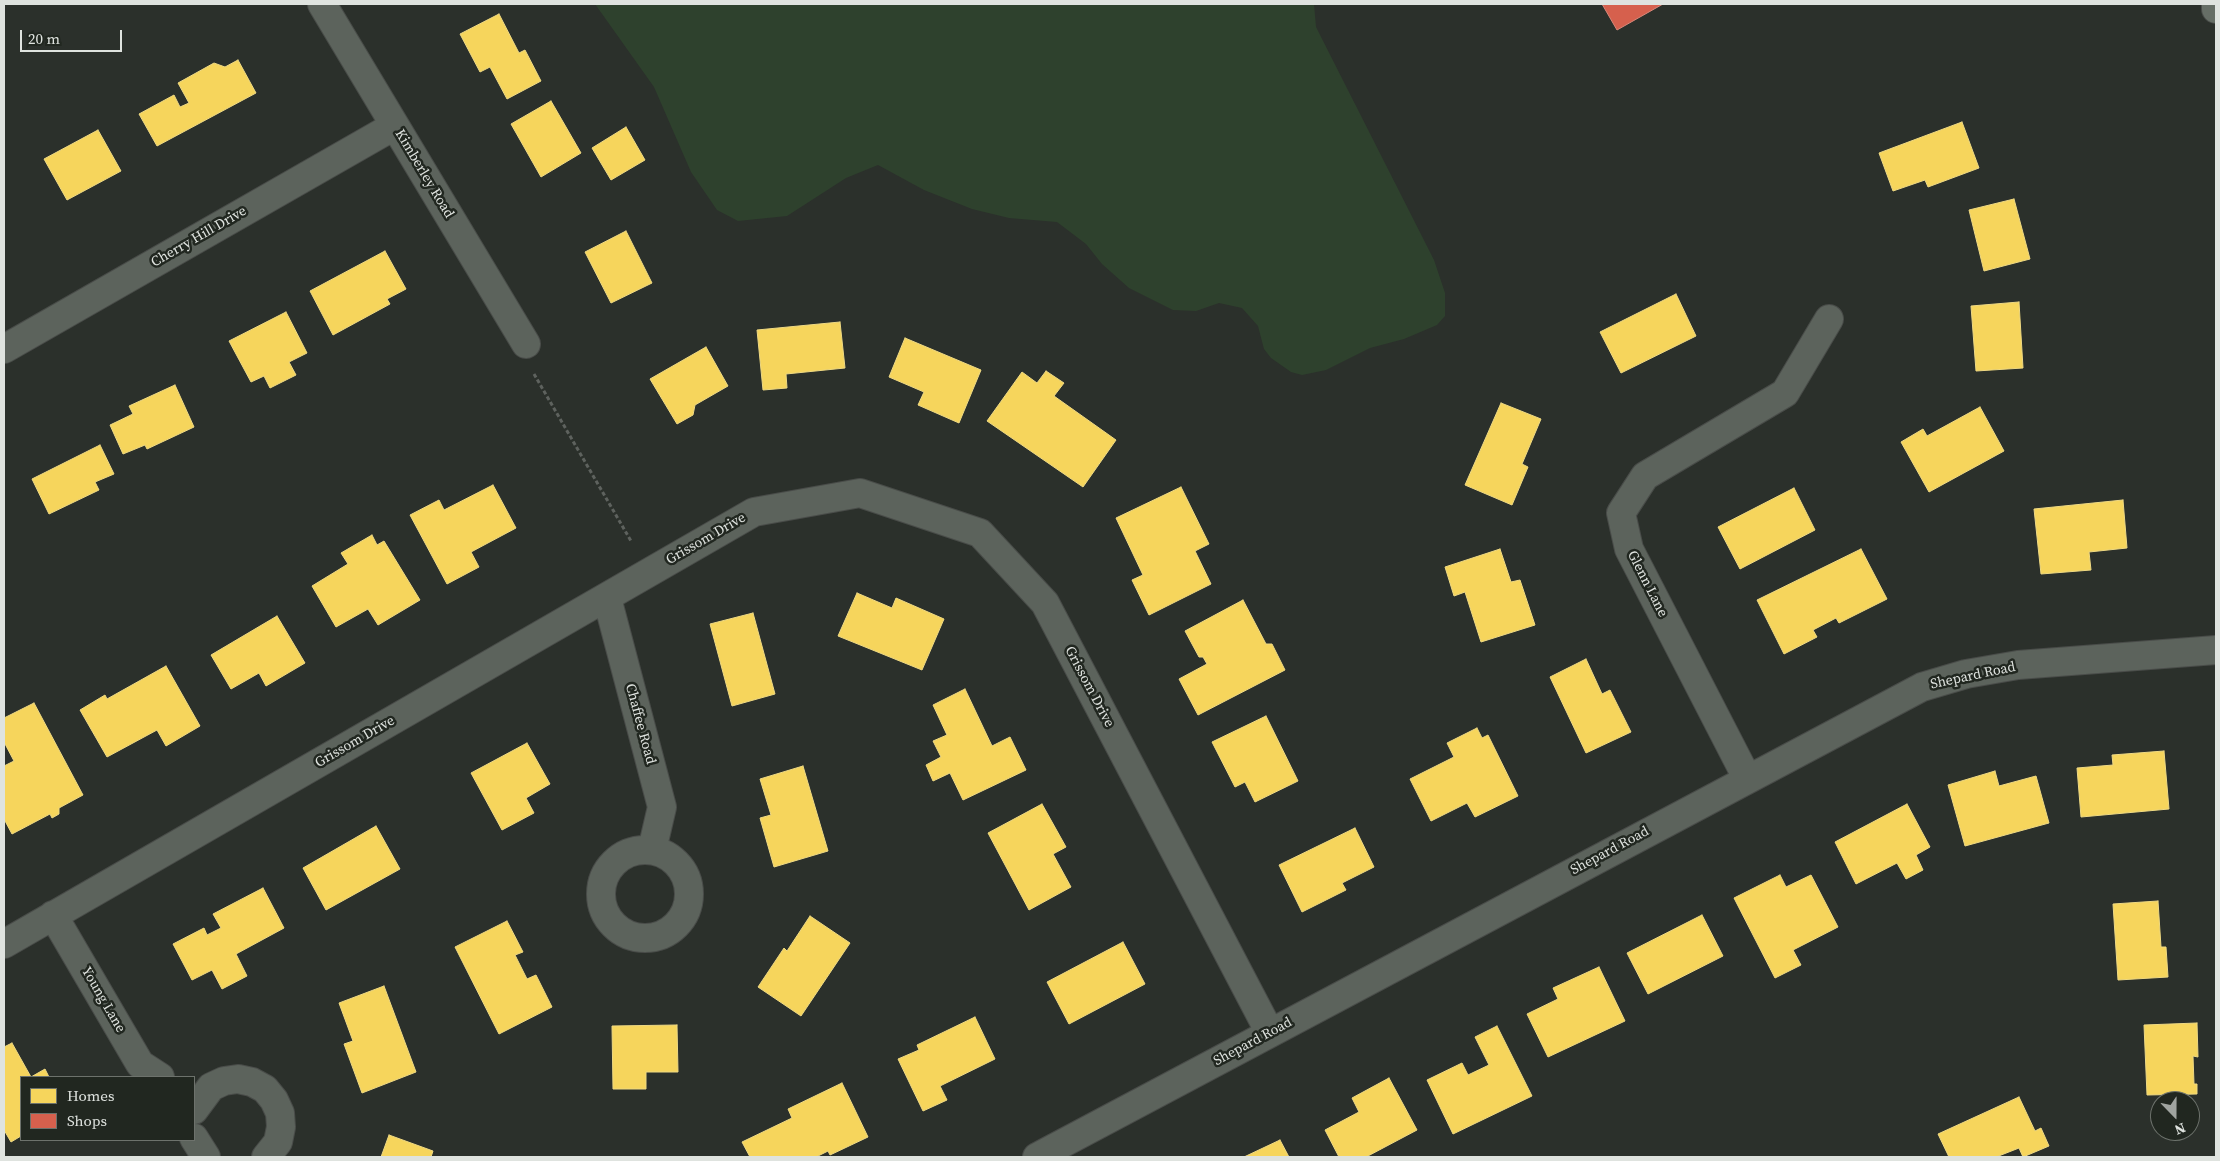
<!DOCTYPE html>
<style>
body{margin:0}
#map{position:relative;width:2220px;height:1161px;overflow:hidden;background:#2b302b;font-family:"Source Serif 4",serif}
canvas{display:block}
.frame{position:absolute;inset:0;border:5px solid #dfe3df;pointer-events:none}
.legend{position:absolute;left:20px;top:1076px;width:175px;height:65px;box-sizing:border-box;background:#212720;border:1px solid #6d726c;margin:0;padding:6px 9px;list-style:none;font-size:15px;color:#dfe3df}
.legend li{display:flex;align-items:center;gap:10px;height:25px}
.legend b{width:25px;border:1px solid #6d726c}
.north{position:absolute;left:2150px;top:1091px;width:50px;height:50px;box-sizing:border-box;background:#212720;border:1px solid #6d726c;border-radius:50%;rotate:158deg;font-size:14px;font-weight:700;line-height:20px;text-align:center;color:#dfe3df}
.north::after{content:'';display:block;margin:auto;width:18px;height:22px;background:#a0a4a0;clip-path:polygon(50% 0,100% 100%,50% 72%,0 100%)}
.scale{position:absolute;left:20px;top:30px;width:102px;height:22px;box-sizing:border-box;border:2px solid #dfe3df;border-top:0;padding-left:6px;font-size:15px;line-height:18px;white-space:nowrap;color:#dfe3df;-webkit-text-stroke:4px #212720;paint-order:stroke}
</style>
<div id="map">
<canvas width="2220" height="1161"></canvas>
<div class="frame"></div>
<ul class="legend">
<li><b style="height:14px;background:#f6d55c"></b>Homes</li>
<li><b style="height:14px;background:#d6604d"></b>Shops</li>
</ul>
<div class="north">N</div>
<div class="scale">20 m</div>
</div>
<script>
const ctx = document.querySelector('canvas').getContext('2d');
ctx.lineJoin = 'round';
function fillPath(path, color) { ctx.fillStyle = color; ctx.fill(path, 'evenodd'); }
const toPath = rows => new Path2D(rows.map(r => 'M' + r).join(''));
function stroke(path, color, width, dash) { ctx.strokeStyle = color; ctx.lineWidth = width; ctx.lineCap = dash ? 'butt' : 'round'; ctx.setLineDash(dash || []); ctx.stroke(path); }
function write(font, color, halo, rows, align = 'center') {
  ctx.font = font + ' "Source Serif 4",serif'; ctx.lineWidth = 5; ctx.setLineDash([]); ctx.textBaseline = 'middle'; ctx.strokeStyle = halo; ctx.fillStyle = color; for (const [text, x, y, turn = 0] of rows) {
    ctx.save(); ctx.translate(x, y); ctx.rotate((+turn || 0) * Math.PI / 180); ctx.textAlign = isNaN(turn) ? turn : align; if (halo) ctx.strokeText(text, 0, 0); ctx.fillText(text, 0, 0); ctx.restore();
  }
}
const green = toPath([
 [595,4,1314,4,1316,27,1434,260,1445,293,1445,316,1437,325,1404,339,1370,348,1326,370,1302,375,1291,372,1271,358,1264,349,1258,326,1242,308,1219,303,1196,311,1173,310,1129,288,1102,264,1086,244,1057,222,1009,218,972,209,924,190,878,165,846,178,787,216,738,221,717,210,691,172,654,87]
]);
const homes = toPath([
 [499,14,519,53,525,50,541,81,507,99,490,67,480,72,460,34,499,14],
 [238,60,256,93,157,146,139,114,174,95,180,107,189,103,178,83,214,63,225,67,238,60],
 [551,101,581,153,541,177,511,124,551,101],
 [1962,122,1979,168,1928,187,1925,180,1893,191,1879,153,1962,122],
 [626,127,645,160,611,180,592,148,626,127],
 [98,130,121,171,67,200,44,159,98,130],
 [2014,199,2030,259,1984,271,1969,210,2014,199],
 [626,231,652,283,611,303,585,252,626,231],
 [385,251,406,289,387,299,390,304,333,335,310,291,385,251],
 [1676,294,1696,336,1621,373,1600,332,1676,294],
 [2019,302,2023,368,1976,371,1971,306,2019,302],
 [286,312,307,353,289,362,296,375,270,388,264,376,251,382,229,341,286,312],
 [840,322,845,368,786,374,787,388,763,390,757,330,840,322],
 [905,338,981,370,959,423,918,405,924,392,889,377,905,338],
 [706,347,728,386,695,405,693,415,677,424,650,379,706,347],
 [1046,371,1064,383,1054,396,1116,440,1083,487,987,421,1022,372,1037,383,1046,371],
 [175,385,194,427,147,449,145,445,123,454,110,425,133,414,129,406,175,385],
 [1501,403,1541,419,1522,464,1528,467,1512,505,1465,485,1501,403],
 [1980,407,2004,451,1929,492,1901,442,1923,429,1927,436,1980,407],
 [100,445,114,474,95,482,99,490,49,514,32,479,100,445],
 [493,485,516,528,471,552,479,567,447,584,410,515,439,500,444,510,493,485],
 [1181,487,1209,544,1195,551,1211,584,1149,615,1132,580,1143,575,1116,518,1181,487],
 [1794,488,1815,530,1740,569,1718,527,1794,488],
 [2123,500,2127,548,2089,552,2091,570,2041,574,2034,509,2123,500],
 [372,535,377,545,384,541,420,600,378,625,368,609,336,627,312,586,348,564,341,553,372,535],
 [1500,549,1511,582,1520,580,1535,625,1481,642,1465,592,1454,596,1445,567,1500,549],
 [1861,549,1887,599,1839,623,1836,618,1813,630,1817,637,1784,654,1757,600,1861,549],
 [857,593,892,608,896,598,944,619,922,670,838,636,857,593],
 [1243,600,1266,644,1272,644,1285,670,1198,715,1179,679,1207,664,1203,657,1199,657,1185,631,1243,600],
 [753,613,775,694,732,706,710,624,753,613],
 [277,616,305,663,266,686,259,673,231,689,211,655,277,616],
 [1586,659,1602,694,1610,690,1631,732,1586,753,1550,677,1586,659],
 [166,666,200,726,166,746,157,730,107,757,80,710,105,695,107,699,166,666],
 [965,689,992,746,1010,737,1026,770,963,800,950,773,933,781,926,765,941,757,933,741,947,735,933,705,965,689],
 [34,703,83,795,59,808,59,814,52,818,50,814,12,834,4,819,4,766,14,761,4,742,4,718,34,703],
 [1266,716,1298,781,1255,802,1245,782,1235,787,1212,742,1266,716],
 [1477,728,1482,738,1488,735,1518,796,1475,817,1467,803,1431,821,1410,779,1454,757,1447,743,1477,728],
 [527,743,550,784,526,798,534,813,502,830,471,773,527,743],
 [2164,751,2169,809,2081,817,2077,768,2113,765,2112,755,2164,751],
 [803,766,828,851,774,867,760,818,771,815,760,779,803,766],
 [1995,771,1999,786,2036,776,2049,823,1965,846,1948,785,1995,771],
 [1042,804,1066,847,1053,854,1071,887,1029,910,988,833,1042,804],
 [1907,804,1930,847,1916,855,1923,870,1906,879,1897,863,1856,884,1835,842,1907,804],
 [376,826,400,869,326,910,303,868,376,826],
 [1355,828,1374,867,1342,883,1346,890,1302,912,1279,865,1355,828],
 [1780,875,1786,887,1811,875,1838,927,1793,950,1801,965,1775,978,1734,898,1780,875],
 [263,888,284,928,236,954,247,976,222,989,212,970,192,980,173,944,204,928,207,935,221,928,213,914,263,888],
 [2158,901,2161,947,2166,947,2168,977,2118,980,2113,904,2158,901],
 [1702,915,1723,956,1648,994,1627,953,1702,915],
 [810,916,850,943,801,1016,758,987,784,948,787,951,810,916],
 [507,921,523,952,515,955,527,979,536,975,552,1007,499,1034,455,947,507,921],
 [1123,942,1145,984,1069,1024,1047,982,1123,942],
 [1599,967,1625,1021,1548,1057,1527,1014,1558,999,1553,988,1599,967],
 [384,986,416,1072,362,1093,344,1044,353,1041,339,1003,384,986],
 [975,1017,995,1059,940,1086,947,1100,923,1111,898,1059,919,1050,917,1045,975,1017],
 [2197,1023,2198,1057,2193,1056,2194,1084,2197,1084,2197,1094,2147,1095,2144,1025,2197,1023],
 [677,1025,678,1072,646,1072,646,1089,613,1089,612,1026,677,1025],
 [1497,1026,1532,1096,1453,1134,1427,1080,1462,1063,1468,1075,1489,1065,1475,1037,1497,1026],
 [12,1043,31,1077,45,1069,49,1077,21,1077,21,1136,11,1142,4,1130,4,1047,12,1043],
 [1389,1078,1417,1130,1366,1157,1339,1157,1325,1130,1359,1112,1352,1098,1389,1078],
 [842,1083,868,1137,830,1155,828,1151,816,1157,750,1157,742,1142,792,1118,788,1109,842,1083],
 [2019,1097,2035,1131,2041,1128,2049,1146,2023,1157,2019,1148,1996,1157,1949,1157,1938,1134,2019,1097],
 [389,1135,433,1151,431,1157,381,1157,389,1135],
 [1280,1140,1289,1157,1244,1157,1280,1140]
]);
const shops = toPath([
 [1602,4,1663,4,1617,30,1602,4]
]);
const path = toPath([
 [534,374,631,541]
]);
const minor = toPath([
 [322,4,526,344],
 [4,349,394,126],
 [607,598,662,807,652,850],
 [1747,778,1629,549,1621,513,1645,476,1785,393,1829,319],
 '601 894a44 44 0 1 1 88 0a44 44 0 1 1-88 0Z',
 [53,915,140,1064,160,1077],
 [4,944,754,512,860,493,980,533,1045,603,1270,1033],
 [194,1110,211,1087,224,1081,238,1079,252,1082,265,1089,274,1100,280,1113,281,1127,278,1142,266,1157],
 [194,1138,206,1157],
 [1037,1157,1922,687,1966,674,2018,665,2216,650]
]);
const secondary = toPath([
 [2216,4,2216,9]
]);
const streetNames = [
 ["Kimberley Road",424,174,59],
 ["Cherry Hill Drive",199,237,-30],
 ["Grissom Drive",706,539,-30],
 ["Glenn Lane",1647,584,63],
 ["Shepard Road",1973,676,-12],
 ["Grissom Drive",1089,687,62],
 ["Chaffee Road",640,724,75],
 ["Grissom Drive",355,742,-30],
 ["Shepard Road",1610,851,-28],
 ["Young Lane",103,1000,60],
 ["Shepard Road",1253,1042,-28]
];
fillPath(green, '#2e412d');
fillPath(homes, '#f6d55c');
stroke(homes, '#efd983', 1);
fillPath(shops, '#d6604d');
stroke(shops, '#d98779', 1);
stroke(minor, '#494c49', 30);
stroke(secondary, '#494c49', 30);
stroke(path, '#5e625e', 3, [4, 2.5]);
stroke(minor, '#5c635c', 28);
stroke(secondary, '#666e66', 28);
write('14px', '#dfe3df', '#212720', streetNames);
</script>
